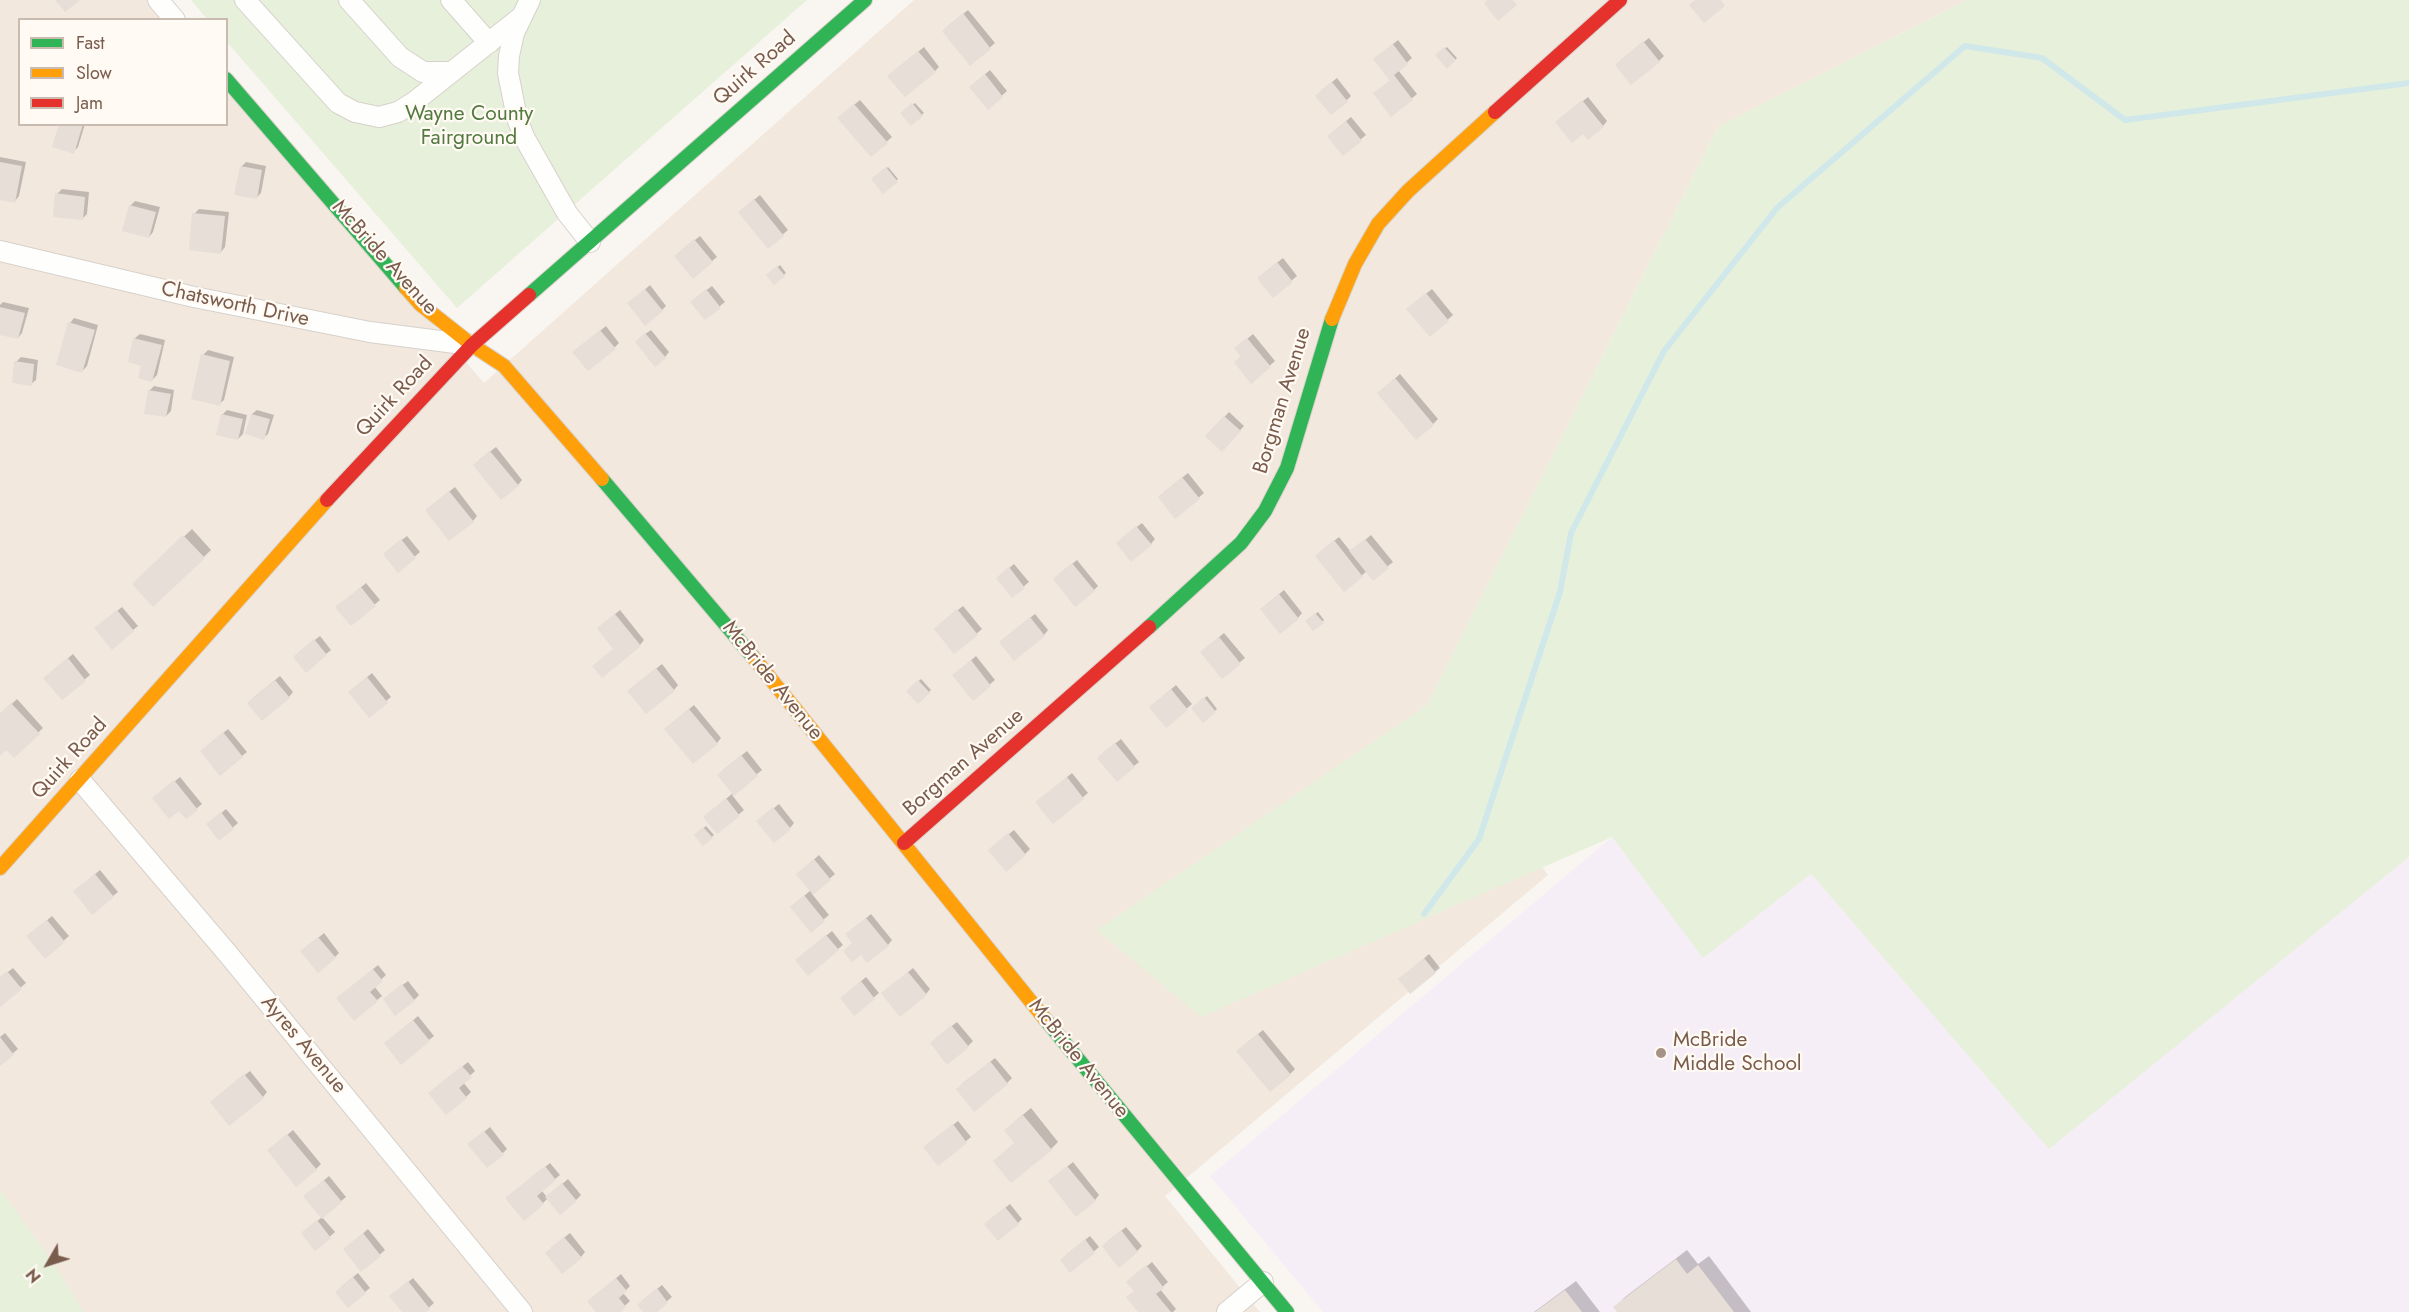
<!DOCTYPE html>
<style>
body{margin:0}
#map{position:relative;width:2409px;height:1312px;overflow:hidden;background:#f9f5f0;font-family:Jost,sans-serif}
canvas{display:block}
.legend{position:absolute;left:18px;top:18px;width:210px;height:108px;box-sizing:border-box;background:#fffaf3;border:2px solid #cabbb1;margin:0;padding:8px 10px;list-style:none;font-size:18px;color:#7a5c4d}
.legend li{display:flex;align-items:center;gap:12px;height:30px}
.legend b{width:30px;border:2px solid #cabbb1}
.north{position:absolute;left:18px;top:1234px;width:60px;height:60px;-webkit-text-stroke:4px #fffaf3;paint-order:stroke;rotate:231deg;font-size:16px;font-weight:700;line-height:24px;text-align:center;color:#7a5c4d}
.north::after{content:'';display:block;margin:auto;width:21px;height:27px;background:#7a5c4d;clip-path:polygon(50% 0,100% 100%,50% 72%,0 100%)}
</style>
<div id="map">
<canvas width="2409" height="1312"></canvas>
<ul class="legend">
<li><b style="height:8px;background:#30b455"></b>Fast</li>
<li><b style="height:8px;background:#ff9f0a"></b>Slow</li>
<li><b style="height:8px;background:#e5322d"></b>Jam</li>
</ul>
<div class="north">N</div>
</div>
<script>
const ctx = document.querySelector('canvas').getContext('2d');
ctx.lineJoin = 'round';
function fillPath(path, color) { ctx.fillStyle = color; ctx.fill(path, 'evenodd'); }
const toPath = rows => new Path2D(rows.map(r => 'M' + r).join(''));
function stroke(path, color, width, dash) { ctx.strokeStyle = color; ctx.lineWidth = width; ctx.lineCap = dash ? 'butt' : 'round'; ctx.setLineDash(dash || []); ctx.stroke(path); }
function write(font, color, halo, rows, align = 'center') {
  ctx.font = font + ' Jost,sans-serif'; ctx.lineWidth = 4.5; ctx.setLineDash([]); ctx.textBaseline = 'middle'; ctx.strokeStyle = halo; ctx.fillStyle = color; for (const [text, x, y, turn = 0] of rows) {
    ctx.save(); ctx.translate(x, y); ctx.rotate((+turn || 0) * Math.PI / 180); ctx.textAlign = isNaN(turn) ? turn : align; if (halo) ctx.strokeText(text, 0, 0); ctx.fillText(text, 0, 0); ctx.restore();
  }
}
const residential = toPath([
 [0,0,152,0,169,19,20,20,20,124,226,124,227,86,484,383,914,0,1967,0,1718,127,1427,705,1548,875,1165,1196,1260,1312,75,1312,0,1212]
]);
const education = toPath([
 [1612,837,1703,957,1811,874,2049,1148,2409,857,2409,1312,1323,1312,1210,1176]
]);
const green = toPath([
 [191,0,807,0,457,308,227,42,226,20,207,19],
 [1967,0,2409,0,2409,857,2049,1149,1811,874,1703,958,1612,837,1201,1017,1097,930,1427,705,1718,127],
 [0,1189,56,1267,84,1312,0,1312]
]);
const shadow = toPath([
 [968,10,995,43,971,64,948,26],
 [1649,38,1664,56,1659,61,1621,60],
 [1398,40,1412,58,1398,70,1417,94,1392,115,1380,89,1391,80,1380,55],
 [924,47,939,67,935,71,894,71],
 [1447,47,1457,58,1447,67,1437,55],
 [990,70,1007,91,988,108,976,82],
 [1337,78,1351,96,1347,100,1321,91],
 [1588,97,1607,121,1603,126,1562,118],
 [860,100,892,137,871,155,844,113],
 [915,103,924,113,911,124,902,113],
 [1351,117,1366,135,1343,154,1334,131],
 [60,124,85,124,78,147,73,152],
 [0,157,26,162,19,196,15,201,0,198],
 [246,162,266,166,261,193,256,198,241,167],
 [888,167,898,179,883,192,873,179],
 [62,189,89,192,87,214,82,219,57,194],
 [760,195,788,230,768,247,745,207],
 [135,201,160,207,153,232,149,237,130,206],
 [199,209,229,212,225,247,221,252,194,214],
 [700,236,717,257,712,261,681,251],
 [1283,258,1297,276,1273,296,1264,273],
 [780,265,786,273,774,283,768,275],
 [650,285,666,306,662,310,634,299],
 [712,286,725,302,705,318,697,297],
 [1432,289,1453,315,1430,335,1413,304],
 [3,302,29,308,22,333,18,338,0,333,0,305],
 [74,318,98,325,87,366,82,371,70,323],
 [606,326,619,343,615,347,579,348],
 [651,330,669,352,665,357,641,337],
 [140,334,165,340,157,375,152,380,143,365,135,338],
 [1253,334,1275,361,1251,382,1241,344],
 [208,350,234,357,224,400,219,404,203,355],
 [21,357,38,360,36,380,31,384,16,362],
 [1400,374,1438,419,1433,424,1384,388],
 [154,386,174,390,171,411,166,416,149,391],
 [227,410,247,415,243,434,238,439,222,415],
 [257,410,274,415,268,434,263,438,252,414],
 [1229,412,1244,426,1222,450,1207,436],
 [496,447,522,480,518,485,479,460],
 [1188,473,1204,493,1176,517,1164,492],
 [455,487,477,516,473,521,432,505],
 [1142,523,1155,539,1151,544,1122,538],
 [192,529,211,550,154,605,134,584],
 [1371,535,1393,562,1373,578,1367,571,1344,590,1321,551,1339,537,1351,552],
 [407,536,420,552,398,571,390,549],
 [1077,560,1098,586,1094,590,1059,574],
 [1014,564,1029,582,1012,596,1002,574],
 [366,583,380,600,351,624,342,603],
 [1284,590,1302,613,1298,618,1267,604],
 [963,606,982,629,955,652,940,624],
 [122,607,138,626,133,630,101,624],
 [620,610,644,640,640,645,615,648,603,624],
 [1318,612,1324,620,1313,629,1307,621],
 [1035,614,1048,630,1044,635,1006,637],
 [1224,633,1245,658,1222,677,1207,647],
 [320,636,331,650,326,654,299,652],
 [73,654,90,675,62,698,50,673],
 [976,656,995,680,973,699,959,671],
 [662,664,678,685,674,690,634,686],
 [372,673,391,697,369,715,355,687],
 [280,676,293,692,289,697,253,698],
 [921,679,931,690,918,702,908,691],
 [1176,685,1192,704,1166,726,1155,703],
 [1207,696,1217,709,1203,721,1193,708],
 [17,699,43,728,14,756,6,748,0,754,0,715],
 [694,705,721,738,717,743,671,724],
 [228,729,247,752,242,756,207,746],
 [1121,739,1139,762,1134,766,1103,753],
 [747,751,762,770,732,795,744,810,718,832,710,812,733,793,723,770],
 [1072,773,1088,793,1053,822,1042,798],
 [180,777,202,804,186,817,159,794],
 [779,804,794,823,790,828,763,817],
 [226,809,238,823,220,839,213,820],
 [706,826,714,835,703,844,696,835],
 [1014,830,1030,849,1025,854,995,845],
 [819,855,835,874,812,894,829,915,811,930,797,902,811,890,803,869],
 [100,870,118,892,113,896,80,887],
 [871,914,892,940,888,945,854,943,852,930],
 [52,916,69,936,45,957,33,932],
 [832,931,843,945,838,949,802,955],
 [324,933,339,953,335,957,307,947],
 [1429,954,1440,968,1435,972,1405,975],
 [378,965,386,975,374,986,382,996,377,1000,343,994],
 [13,968,26,983,0,1005,0,978],
 [913,968,930,989,926,994,888,989],
 [866,977,879,993,854,1014,847,993],
 [408,981,419,995,414,1000,390,994],
 [418,1016,434,1036,429,1040,391,1039],
 [957,1022,973,1041,968,1046,936,1038],
 [1263,1030,1295,1069,1290,1074,1243,1046],
 [5,1033,18,1049,0,1064,0,1037],
 [995,1058,1012,1078,1007,1083,962,1084],
 [468,1062,475,1071,463,1082,471,1092,466,1097,435,1089],
 [250,1071,267,1092,263,1097,216,1098],
 [1031,1108,1058,1142,1051,1149,1016,1142,1013,1123],
 [958,1121,971,1137,938,1164,930,1143],
 [490,1127,507,1149,503,1153,474,1140],
 [293,1130,321,1164,316,1169,274,1146],
 [1073,1162,1099,1195,1095,1200,1054,1177],
 [550,1163,560,1175,541,1190,547,1197,568,1179,581,1195,576,1200,548,1198,543,1203,512,1194],
 [329,1176,346,1197,322,1217,335,1232,316,1249,308,1229,322,1217,310,1192],
 [1010,1204,1022,1219,1018,1223,991,1219],
 [1126,1227,1142,1246,1137,1251,1108,1241],
 [368,1229,385,1250,362,1270,350,1245],
 [570,1233,585,1252,581,1257,551,1248],
 [1090,1236,1099,1247,1071,1271,1066,1255],
 [1687,1250,1698,1264,1709,1256,1751,1312,1619,1312,1615,1307,1625,1297],
 [1152,1262,1168,1282,1160,1289,1176,1309,1173,1312,1147,1312,1135,1290,1133,1277],
 [358,1273,370,1288,365,1292,341,1287],
 [621,1274,630,1286,623,1293,630,1301,618,1312,598,1312,594,1297],
 [413,1278,434,1303,424,1312,404,1312,396,1292],
 [1576,1281,1600,1312,1534,1312],
 [662,1285,672,1297,654,1312,645,1312,643,1300]
]);
const stream = toPath([
 [1424,914,1479,839,1560,592,1571,533,1664,351,1777,208,1965,46,2042,58,2125,120,2409,83]
]);
const building = toPath([
 [55,0,80,0,65,12],
 [1487,0,1513,0,1517,5,1498,21,1484,3],
 [1695,0,1721,0,1725,6,1704,23,1689,5],
 [963,13,991,49,970,66,942,31],
 [1643,41,1660,62,1631,85,1615,65],
 [1393,44,1408,64,1394,75,1413,100,1391,117,1373,93,1390,81,1373,59],
 [1444,47,1456,60,1447,69,1435,55],
 [918,51,936,72,905,97,887,76],
 [985,74,1003,97,988,110,969,87],
 [1332,82,1348,102,1331,115,1315,96],
 [1582,100,1604,127,1588,140,1583,134,1572,143,1555,122],
 [912,103,923,116,911,126,900,113],
 [854,104,888,143,871,157,837,118],
 [1346,121,1362,141,1343,156,1327,136],
 [59,124,83,124,74,154,52,147],
 [0,162,22,166,15,203,0,200],
 [240,166,262,170,257,199,234,195],
 [886,167,898,182,883,194,871,179],
 [55,193,85,197,83,220,53,217],
 [754,199,784,236,768,249,738,212],
 [129,205,156,212,149,238,122,231],
 [192,213,225,216,221,254,189,250],
 [694,239,713,262,693,279,674,256],
 [1277,262,1293,282,1273,298,1257,278],
 [777,266,785,276,774,285,766,275],
 [645,289,663,311,645,326,627,303],
 [706,289,721,308,705,320,690,302],
 [1426,293,1449,321,1430,337,1406,309],
 [0,307,25,313,18,339,0,335],
 [68,322,95,330,82,373,56,365],
 [600,330,616,349,588,371,572,352],
 [645,333,666,358,655,367,635,342],
 [133,338,162,345,152,382,138,378,141,366,128,362],
 [1247,338,1271,367,1251,384,1234,362,1241,357,1234,348],
 [201,354,230,361,220,406,191,399],
 [14,361,34,364,32,386,12,383],
 [1395,378,1434,425,1416,440,1377,393],
 [148,390,171,394,166,417,144,414],
 [221,414,243,419,238,440,216,435],
 [251,414,270,419,264,440,245,434],
 [1224,416,1241,431,1222,452,1205,436],
 [490,451,519,486,501,500,473,465],
 [1182,477,1200,499,1175,519,1158,497],
 [449,491,474,522,449,541,425,510],
 [1136,526,1152,545,1131,562,1116,543],
 [183,535,205,558,153,607,132,584],
 [401,539,416,558,398,573,383,554],
 [1365,539,1389,568,1373,581,1349,551],
 [1334,540,1363,577,1344,592,1315,556],
 [1072,563,1095,591,1075,607,1053,579],
 [1009,567,1025,588,1012,598,996,578],
 [361,587,376,606,351,626,335,607],
 [1279,594,1299,619,1280,634,1260,609],
 [957,609,978,635,954,654,934,629],
 [117,610,134,631,112,650,94,628],
 [1315,613,1324,623,1313,631,1305,621],
 [615,614,641,646,602,678,592,666,613,649,597,628],
 [1030,617,1045,636,1014,661,999,642],
 [1219,637,1241,664,1222,679,1200,652],
 [314,639,327,655,306,673,293,657],
 [68,658,86,681,62,700,43,678],
 [971,660,991,686,973,701,952,675],
 [656,668,675,691,646,714,627,691],
 [367,677,388,703,369,718,348,692],
 [275,680,290,698,262,721,247,703],
 [918,680,930,693,918,704,906,691],
 [1171,689,1188,710,1166,728,1149,707],
 [1204,697,1216,712,1203,723,1191,708],
 [11,703,40,734,14,758,6,750,0,756,0,713],
 [689,709,718,744,693,764,664,729],
 [223,732,243,757,220,776,200,751],
 [1115,743,1135,767,1117,782,1097,758],
 [741,755,758,776,734,796,717,775],
 [1067,777,1084,799,1053,824,1035,802],
 [174,780,198,810,186,819,179,811,169,819,152,798],
 [726,798,740,816,717,834,703,817],
 [773,807,791,829,774,843,756,821],
 [221,812,234,829,219,841,206,824],
 [703,827,713,838,703,846,694,835],
 [1008,833,1026,855,1006,872,988,850],
 [814,859,831,880,813,895,796,874],
 [95,874,114,897,92,915,73,891],
 [804,895,825,921,811,933,790,907],
 [866,918,889,946,867,963,861,955,852,962,843,951,852,943,845,934],
 [47,920,65,942,45,959,26,936],
 [826,935,839,950,808,976,795,960],
 [318,937,336,958,318,973,300,951],
 [1424,958,1436,973,1410,994,1398,979],
 [373,969,383,981,370,992,378,1001,354,1021,336,998],
 [7,971,22,989,0,1007,0,977],
 [908,972,927,995,900,1017,881,993],
 [861,981,875,999,854,1016,840,998],
 [402,984,415,1001,395,1016,383,999],
 [413,1020,430,1041,401,1065,384,1043],
 [951,1025,969,1047,947,1065,930,1043],
 [1258,1034,1291,1075,1270,1092,1236,1051],
 [0,1037,14,1055,0,1066],
 [990,1061,1008,1084,974,1112,956,1089],
 [462,1066,472,1077,459,1088,467,1098,446,1115,428,1093],
 [244,1074,264,1098,229,1126,210,1102],
 [1023,1115,1052,1150,1011,1183,993,1161,1014,1143,1004,1130],
 [953,1124,967,1143,938,1166,923,1147],
 [484,1131,504,1155,487,1168,467,1144],
 [287,1134,317,1170,296,1187,267,1150],
 [545,1166,556,1180,537,1196,544,1204,524,1221,505,1198],
 [1067,1166,1096,1201,1076,1217,1048,1181],
 [324,1180,342,1202,322,1219,303,1196],
 [562,1183,577,1201,560,1215,545,1197],
 [1005,1207,1019,1224,998,1241,984,1224],
 [317,1220,331,1238,315,1251,301,1233],
 [1121,1230,1138,1252,1119,1268,1102,1246],
 [363,1233,381,1256,361,1272,343,1249],
 [564,1237,582,1258,562,1274,545,1253],
 [1085,1239,1095,1253,1070,1273,1060,1260],
 [1676,1259,1687,1274,1698,1265,1734,1312,1617,1312,1613,1307],
 [1146,1265,1164,1288,1156,1294,1171,1312,1138,1312,1126,1297,1134,1291,1126,1282],
 [353,1277,366,1293,348,1308,335,1292],
 [616,1278,627,1291,619,1298,626,1307,621,1312,596,1312,587,1301],
 [408,1281,430,1309,426,1312,402,1312,389,1296],
 [657,1288,668,1303,657,1312,643,1312,637,1305],
 [1565,1290,1582,1312,1535,1312]
]);
const street = toPath([
 [158,0,175,20],
 [245,0,338,103,355,112,379,117,398,112,414,102,521,17],
 [349,0,400,57,423,72,451,72],
 [451,0,489,43],
 [530,0,514,33,509,56,508,73,517,118,524,137,567,213,590,242],
 [0,251,194,297,370,332,471,345],
 [80,780,228,954,522,1312],
 [1227,1312,1263,1282]
]);
const fast = toPath([
 [226,79,406,288],
 [529,295,865,0],
 [602,479,753,657],
 [1149,627,1241,543,1265,511,1287,468,1332,319],
 [1045,1019,1287,1312]
]);
const slow = toPath([
 [406,288,420,304,472,345,504,366,602,479],
 [1332,319,1355,264,1378,224,1408,191,1495,112],
 [753,657,1045,1019],
 [0,868,327,500]
]);
const jam = toPath([
 [1495,112,1620,0],
 [327,500,472,345,529,295],
 [904,843,1149,627]
]);
const markers = [
 [1661,1053,6,"#a69286"]
];
const streetNames = [
 ["Quirk Road",755,69,-41],
 ["McBride Avenue",384,258,48],
 ["Chatsworth Drive",235,305,12],
 ["Quirk Road",395,397,-47],
 ["Borgman Avenue",1283,401,-73],
 ["McBride Avenue",772,681,51],
 ["Quirk Road",70,759,-48],
 ["Borgman Avenue",964,763,-41],
 ["Ayres Avenue",303,1045,50],
 ["McBride Avenue",1078,1059,51]
];
const parkNames = [
 ["Wayne County",469,115],
 ["Fairground",469,139]
];
const poiNames = [
 ["McBride",1673,1041],
 ["Middle School",1673,1065]
];
fillPath(residential, '#f2e8de');
fillPath(education, '#f6eef6');
fillPath(green, '#e7f0db');
fillPath(shadow, '#0003');
stroke(stream, '#d0e8ea', 6);
fillPath(building, '#e6ded7');
stroke(street, '#d7d1cb', 22);
stroke(fast, '#d9d2cb', 16);
stroke(slow, '#d9d2cb', 16);
stroke(jam, '#d9d2cb', 16);
stroke(street, '#fefefd', 20);
stroke(fast, '#30b455', 14);
stroke(slow, '#ff9f0a', 14);
stroke(jam, '#e5322d', 14);
for (const [x, y, r, color] of markers) { const dot = new Path2D(); dot.arc(x, y, r, 0, 2 * Math.PI); ctx.fillStyle = color; ctx.fill(dot); stroke(dot, '#fffaf3', 2); }
write('21px', '#7a5c4d', '#fffaf3', streetNames);
write('21px', '#537a41', '#fffaf3', parkNames);
write('21px', '#7a5c4d', '#fffaf3', poiNames, 'left');
</script>
